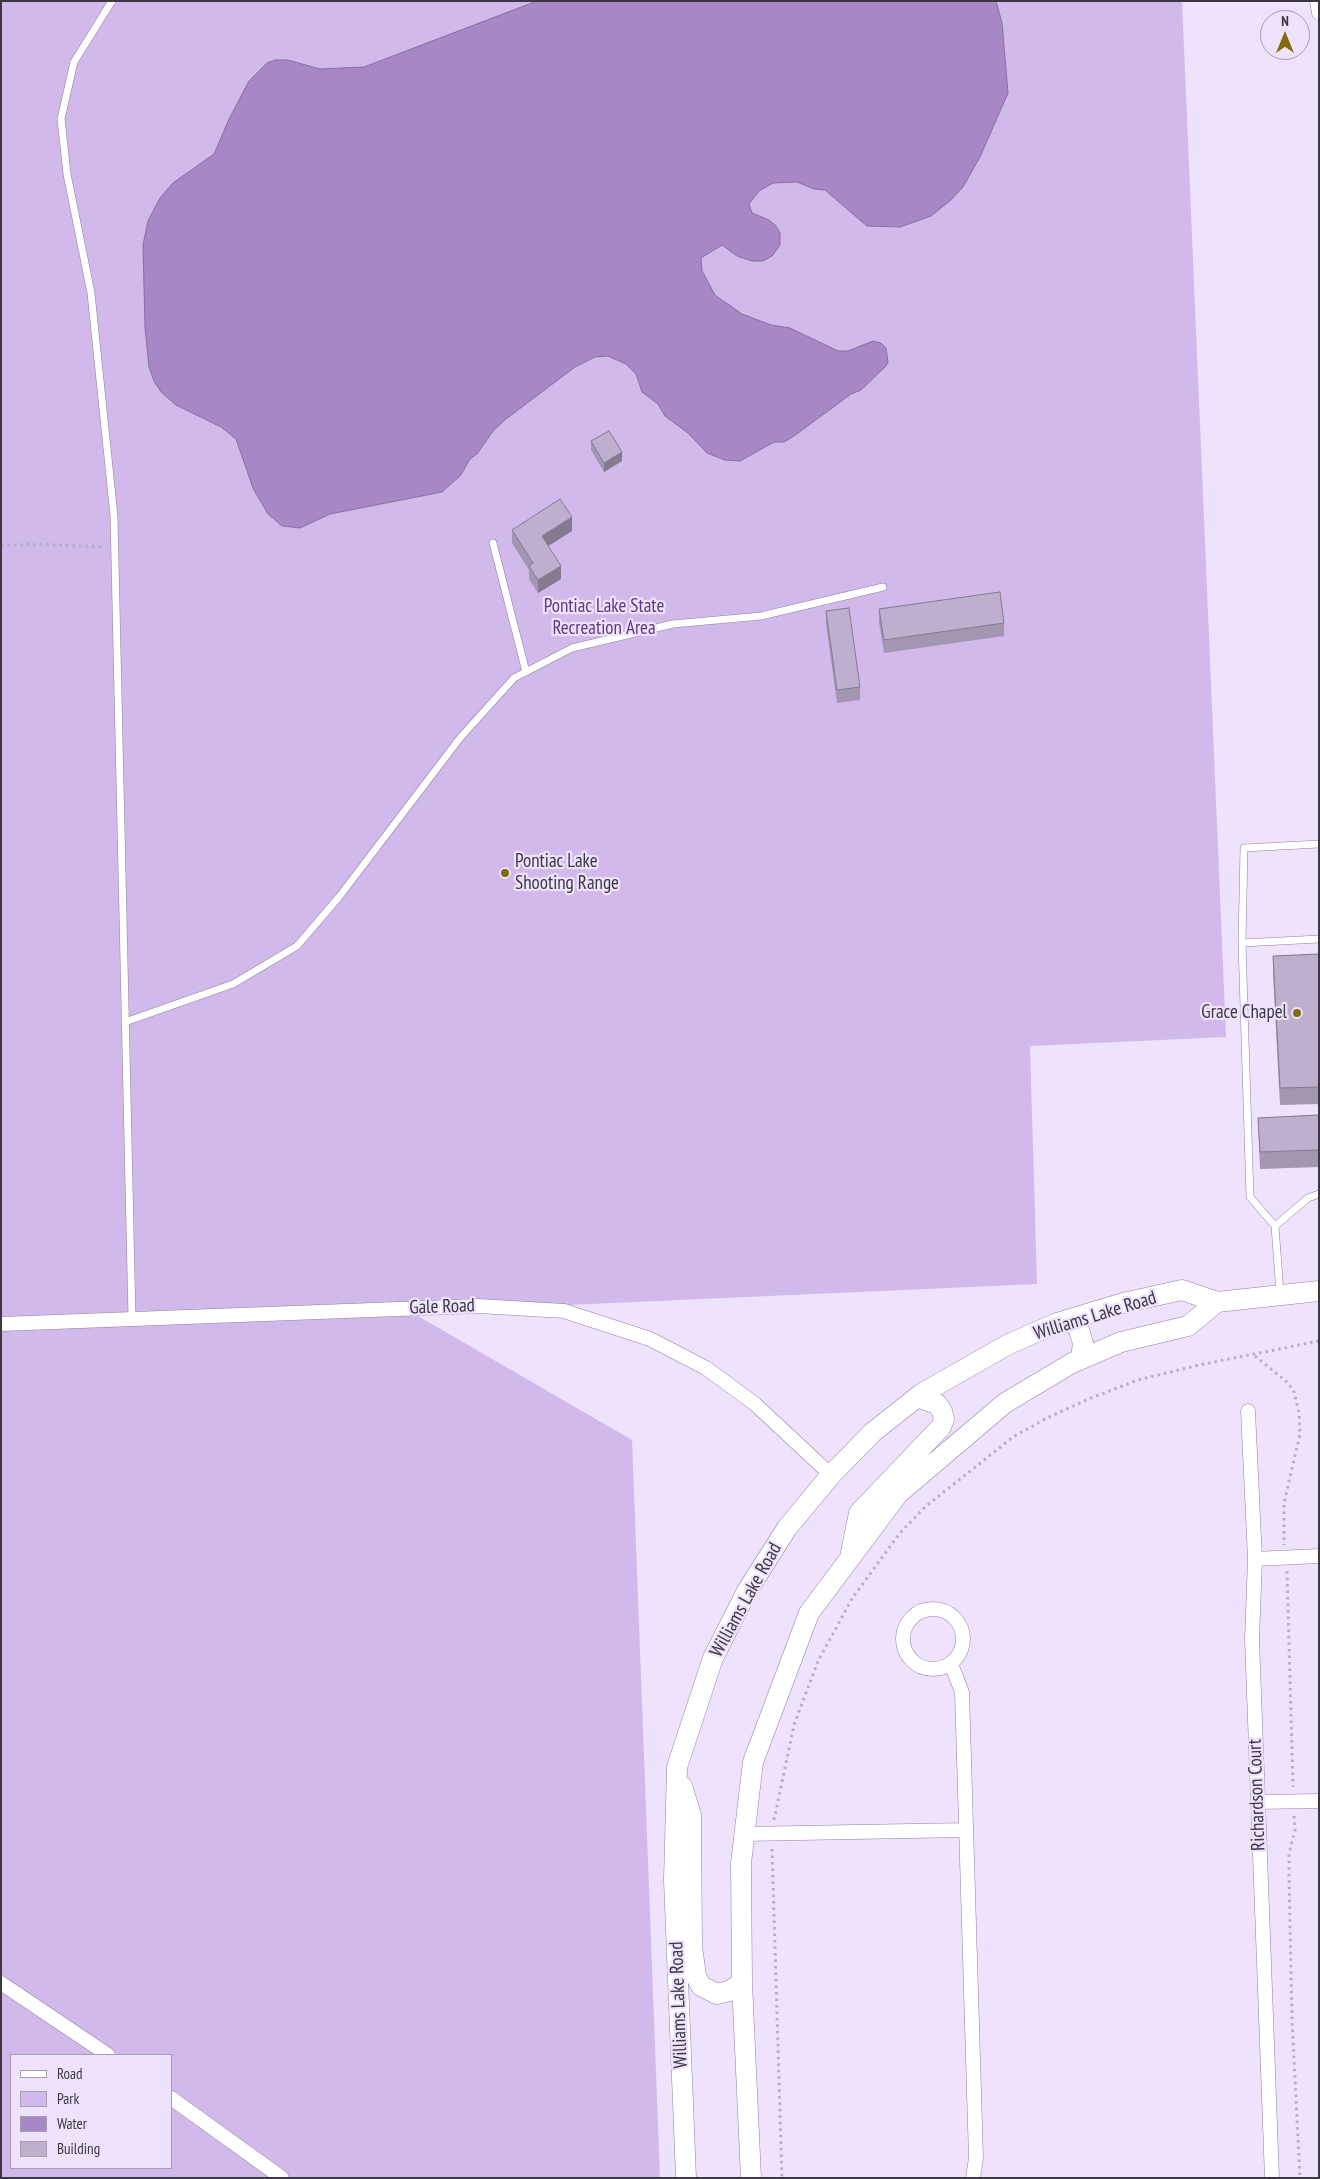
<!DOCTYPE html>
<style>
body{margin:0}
#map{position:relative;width:1320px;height:2179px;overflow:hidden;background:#eee2fc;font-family:"PT Sans Narrow",sans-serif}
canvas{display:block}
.frame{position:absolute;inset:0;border:2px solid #3d3744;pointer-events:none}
.legend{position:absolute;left:10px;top:2054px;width:162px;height:115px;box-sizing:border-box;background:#eee2fc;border:1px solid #a79eb2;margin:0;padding:6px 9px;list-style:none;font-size:15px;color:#3d3744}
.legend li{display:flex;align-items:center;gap:10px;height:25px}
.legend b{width:25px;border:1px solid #a79eb2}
.north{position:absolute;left:1260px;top:10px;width:50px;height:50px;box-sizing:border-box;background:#eee2fc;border:1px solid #a79eb2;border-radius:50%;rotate:0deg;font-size:14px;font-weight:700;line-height:20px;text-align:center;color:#3d3744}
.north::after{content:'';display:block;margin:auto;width:18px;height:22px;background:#806d09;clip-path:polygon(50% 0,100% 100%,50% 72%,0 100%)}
</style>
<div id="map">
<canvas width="1320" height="2179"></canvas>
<div class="frame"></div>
<ul class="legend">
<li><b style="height:6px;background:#fff"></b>Road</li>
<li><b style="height:14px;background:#d1b9eb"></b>Park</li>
<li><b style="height:14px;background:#a788c5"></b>Water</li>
<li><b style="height:14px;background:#beafcf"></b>Building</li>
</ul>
<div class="north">N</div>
</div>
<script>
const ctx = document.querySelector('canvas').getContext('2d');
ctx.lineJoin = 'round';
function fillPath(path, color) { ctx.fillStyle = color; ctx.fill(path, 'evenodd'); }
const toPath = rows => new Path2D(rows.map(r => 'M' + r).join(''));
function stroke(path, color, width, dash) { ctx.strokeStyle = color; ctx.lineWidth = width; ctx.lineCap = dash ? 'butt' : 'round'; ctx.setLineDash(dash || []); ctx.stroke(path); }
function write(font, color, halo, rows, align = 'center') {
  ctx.font = font + ' "PT Sans Narrow",sans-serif'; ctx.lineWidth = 4.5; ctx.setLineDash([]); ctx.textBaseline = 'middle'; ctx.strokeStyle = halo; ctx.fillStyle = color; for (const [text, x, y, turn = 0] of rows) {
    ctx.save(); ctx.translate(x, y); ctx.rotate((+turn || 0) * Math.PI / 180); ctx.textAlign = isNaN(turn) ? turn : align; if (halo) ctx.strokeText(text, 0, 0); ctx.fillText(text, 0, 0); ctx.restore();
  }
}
const green = toPath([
 [1,1,1182,1,1226,1037,1030,1046,1037,1284,411,1312,632,1440,660,2178,1,2178],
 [11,2055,171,2055,171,2168,11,2168]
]);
const water = toPath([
 [537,1,996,1,1002,23,1008,93,980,157,963,187,951,200,931,216,900,227,867,226,825,190,814,189,797,182,773,183,759,191,749,204,752,213,769,220,776,226,780,233,780,245,772,256,763,261,752,261,737,256,722,245,701,258,702,271,715,295,742,314,771,325,790,328,838,351,848,351,873,341,881,343,886,348,888,362,886,366,861,390,851,394,794,436,784,442,774,442,740,461,725,460,707,453,688,433,665,416,658,404,642,392,636,374,626,364,608,356,595,357,575,367,506,419,493,431,477,454,470,459,460,476,442,492,330,514,300,528,282,526,268,514,253,488,236,439,221,427,176,405,161,392,154,381,149,367,145,327,143,245,148,221,160,198,173,183,214,154,230,117,249,81,267,63,275,60,288,60,320,69,364,67,537,1]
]);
const path = toPath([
 [1,546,30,544,104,547],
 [1255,1356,1288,1383,1294,1392,1299,1413,1300,1434,1284,1503,1284,1545],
 [1287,1571,1293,1787],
 [1294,1816,1295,1830,1289,1854,1289,1875,1292,2019,1300,2178],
 [774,1820,794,1725,818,1661,853,1597,900,1533,925,1507,1013,1437,1049,1417,1091,1398,1138,1380,1199,1365,1319,1341],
 [772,1849,782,2178]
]);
const lane = toPath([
 [112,1,74,62,61,119,67,174,91,293,114,516,132,1318],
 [493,543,526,672],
 [1319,844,1244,848,1242,943,1319,939],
 [1242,943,1250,1197,1275,1226,1280,1293],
 [125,1022,233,984,297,946,339,897,460,738,514,678,572,648,673,624,761,616,883,587],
 [1275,1226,1308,1198,1319,1194]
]);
const street = toPath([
 [1317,1,1319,13],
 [1,1324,478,1306,564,1311,650,1339,706,1368,755,1404,831,1475],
 [1248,1411,1255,1559,1252,1639,1272,2178],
 [1255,1559,1319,1556],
 '903 1639a30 30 0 1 1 60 0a30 30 0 1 1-60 0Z',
 [951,1664,962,1692,976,2158,973,2178],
 [1257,1802,1319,1801],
 [744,1834,966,1830],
 [1,1983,108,2055],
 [171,2098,282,2178]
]);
const secondary = toPath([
 [1070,1319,1079,1330,1083,1343,1081,1359],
 [851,1552,859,1513,941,1427,944,1419,942,1411,937,1404,917,1397],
 [682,1786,691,1815,692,1946,696,1976,701,1986,717,1994,729,1991,742,1983],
 [686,2178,674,1880,677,1767,713,1658,747,1591,787,1528,831,1475,873,1432,921,1394,1007,1345,1057,1323,1123,1303,1182,1290,1217,1302,1319,1291],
 [751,2178,742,1983,741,1863,753,1762,809,1613,898,1494,1005,1403,1072,1363,1121,1342,1188,1326,1217,1302]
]);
const wall = toPath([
 [591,441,622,461,604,472,591,450],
 [512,530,572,531,548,546,561,579,538,593,529,579,529,570,512,543],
 [879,609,1004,623,1004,636,884,653,879,622],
 [826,611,860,687,860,700,837,703,826,624],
 [1319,954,1319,1104,1280,1105,1273,973,1273,956],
 [1319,1115,1319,1167,1260,1169,1258,1118]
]);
const shadedWall = toPath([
 [622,452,622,461,604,472,604,463],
 [572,517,572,531,542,550,542,536],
 [561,566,561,579,538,593,538,580]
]);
const building = toPath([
 [609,431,622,452,604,463,591,441,609,431],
 [560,499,572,517,542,536,561,566,538,580,529,566,533,563,512,530,560,499],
 [1000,592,1004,623,884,640,879,609,1000,592],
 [849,608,860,687,837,690,826,611,849,608],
 [1319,954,1319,1087,1280,1088,1273,956,1319,954],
 [1319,1115,1319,1150,1260,1152,1258,1118,1319,1115]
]);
const markers = [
 [505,873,5,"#806d09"],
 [1297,1013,5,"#806d09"]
];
const parkNames = [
 ["Pontiac Lake State",604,607],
 ["Recreation Area",604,629]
];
const poiNames = [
 ["Pontiac Lake",515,862],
 ["Shooting Range",515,884],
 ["Grace Chapel",1287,1013,"right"]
];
const streetNames = [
 ["Gale Road",442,1307,-2],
 ["Williams Lake Road",1095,1316,-17],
 ["Williams Lake Road",746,1600,-61],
 ["Richardson Court",1257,1795,-92],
 ["Williams Lake Road",679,2005,-92]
];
fillPath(green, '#d1b9eb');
fillPath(water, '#a788c5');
stroke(water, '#87709e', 1);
stroke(lane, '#8f819f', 8);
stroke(street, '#8f819f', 15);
stroke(secondary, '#8f819f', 21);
stroke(path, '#b8aec4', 3, [2.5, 4]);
stroke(lane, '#fff', 7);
stroke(street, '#fff', 14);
stroke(secondary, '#fff', 20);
fillPath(wall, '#a396b2');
fillPath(shadedWall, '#857a91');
fillPath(building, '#beafcf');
stroke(building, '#857a91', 1);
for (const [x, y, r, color] of markers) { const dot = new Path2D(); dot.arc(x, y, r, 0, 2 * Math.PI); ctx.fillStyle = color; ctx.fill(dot); stroke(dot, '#eee2fc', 2); }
write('19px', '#5f3782', '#eee2fc', parkNames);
write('19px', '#3d3744', '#eee2fc', poiNames, 'left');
write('19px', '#3d3744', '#eee2fc', streetNames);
</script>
